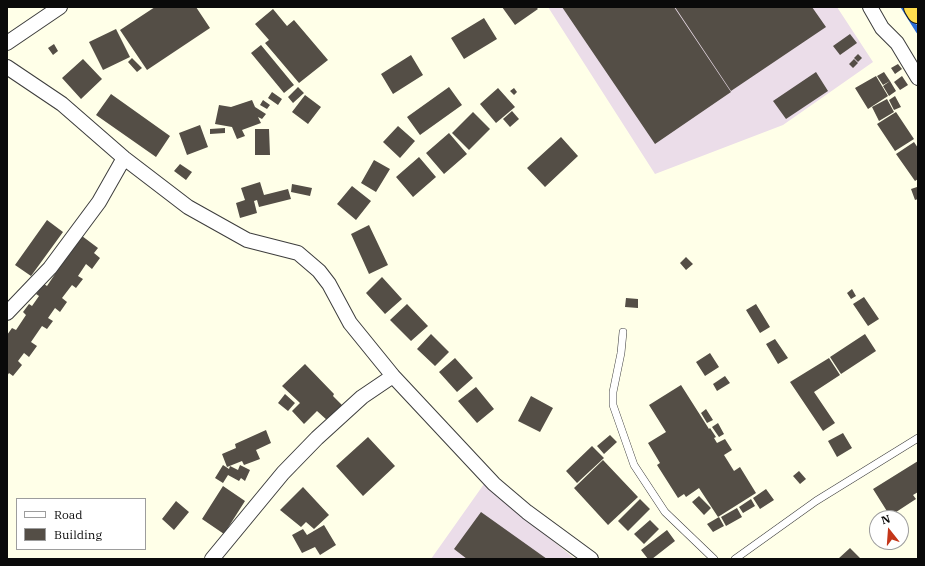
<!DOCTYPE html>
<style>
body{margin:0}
#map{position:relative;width:925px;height:566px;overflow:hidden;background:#ffffe8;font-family:"IBM Plex Serif",serif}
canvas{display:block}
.frame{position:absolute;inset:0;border:8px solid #0a0a0a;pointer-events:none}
.legend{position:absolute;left:16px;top:498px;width:130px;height:52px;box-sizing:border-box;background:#fff;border:1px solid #9d9d9d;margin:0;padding:5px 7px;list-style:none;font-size:12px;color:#0a0a0a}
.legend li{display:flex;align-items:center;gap:8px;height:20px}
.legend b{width:20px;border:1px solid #9d9d9d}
.north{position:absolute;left:869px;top:510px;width:40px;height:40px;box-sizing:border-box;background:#fff;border:1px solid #9d9d9d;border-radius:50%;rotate:343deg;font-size:11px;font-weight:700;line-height:16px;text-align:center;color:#0a0a0a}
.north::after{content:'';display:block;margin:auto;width:14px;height:18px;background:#c43619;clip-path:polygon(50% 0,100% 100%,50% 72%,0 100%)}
</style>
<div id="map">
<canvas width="925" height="566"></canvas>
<div class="frame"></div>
<ul class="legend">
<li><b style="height:5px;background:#fff"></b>Road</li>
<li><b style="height:11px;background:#544e46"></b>Building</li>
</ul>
<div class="north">N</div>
</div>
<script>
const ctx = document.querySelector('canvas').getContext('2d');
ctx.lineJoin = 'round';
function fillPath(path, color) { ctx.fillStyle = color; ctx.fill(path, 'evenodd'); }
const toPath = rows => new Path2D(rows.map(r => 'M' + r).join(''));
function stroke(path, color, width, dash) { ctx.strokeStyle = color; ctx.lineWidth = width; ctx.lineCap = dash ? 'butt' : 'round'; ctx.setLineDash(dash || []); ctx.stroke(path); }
const industrial = toPath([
 [548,7,837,7,873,62,783,125,655,174],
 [484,484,575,559,431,559]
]);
const stream = toPath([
 [903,7,918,31]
]);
const building = toPath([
 [155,7,196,7,210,28,147,70,120,30],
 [502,7,536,7,538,9,515,25],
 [562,7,674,7,731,92,655,144],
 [675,7,763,7,779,31,763,7,812,7,826,27,731,91],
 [273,9,287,26,294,20,328,60,299,83,265,43,269,40,255,24],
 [484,18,497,39,464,59,451,38],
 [116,29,130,57,103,70,89,42],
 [850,34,857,43,840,55,833,46],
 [54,44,58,51,53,55,48,48],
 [261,45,294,85,284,93,251,53],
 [858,54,862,58,858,62,854,58],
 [411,55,423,75,393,94,381,74],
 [132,58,142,68,137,72,128,62],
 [83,59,102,79,81,99,62,78],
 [854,59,858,63,853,68,849,64],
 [898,64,902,69,895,74,891,68],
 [816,72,828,91,786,119,773,101],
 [884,72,890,81,883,85,877,76],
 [876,76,888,96,868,109,855,88],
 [902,76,908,85,900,90,894,82],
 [890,81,896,91,889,96,883,86],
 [298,87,304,93,293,103,288,97],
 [449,87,462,105,420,135,407,117],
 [498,88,515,107,496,123,480,104],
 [514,88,517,92,514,95,510,91],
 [272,92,282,99,278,105,268,98],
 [111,94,170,136,156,157,96,115],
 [305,95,321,107,308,124,292,112],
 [895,96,901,107,894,110,889,100],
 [887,99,894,112,879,121,872,107],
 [252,100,255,107,266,114,262,119,258,117,261,123,242,130,245,136,237,139,232,127,215,124,219,105,231,107],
 [263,100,270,105,267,109,260,105],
 [512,111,519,119,510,127,503,119],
 [473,112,490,129,469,150,452,133],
 [896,112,914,139,895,151,877,124],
 [200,125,208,147,187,155,179,133],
 [398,126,415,141,400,158,383,142],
 [225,128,225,133,210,134,210,129],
 [255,129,269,129,270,155,255,155],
 [449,133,467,154,444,174,426,153],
 [561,137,578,156,545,187,527,168],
 [914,142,918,148,918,179,915,181,896,154],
 [419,157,436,177,413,197,396,177],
 [374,160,390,169,376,192,361,183],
 [180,164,192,172,186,180,174,171],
 [260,182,264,195,288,189,291,199,259,207,257,200,254,201,257,213,240,218,236,203,245,200,241,188],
 [292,184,312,188,310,196,291,192],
 [352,186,371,201,356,220,337,204],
 [917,187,918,199,915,200,911,189],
 [47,220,63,232,31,276,15,265],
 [369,225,388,265,369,274,351,234],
 [82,236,98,248,94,253,100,258,92,269,86,264,78,276,83,279,76,288,72,285,62,298,67,302,60,312,55,308,48,318,53,321,47,329,42,326,31,342,37,346,29,357,24,353,18,361,22,365,13,376,9,373,7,376,7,335,12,328,16,330,26,315,23,312,29,304,32,306,39,296,36,294,44,284,47,286,55,274,52,271,59,262,62,264,71,252,68,250],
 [686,257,693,264,686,270,680,263],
 [382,277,402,299,385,314,366,293],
 [852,289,856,296,851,299,847,293],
 [864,297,879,319,868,326,853,304],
 [626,298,638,299,638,308,625,307],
 [407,304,428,326,411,341,390,320],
 [756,304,770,327,760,333,746,310],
 [431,334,449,352,435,366,417,349],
 [865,334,876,351,841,374,830,357],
 [775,339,788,358,778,364,766,344],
 [710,353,719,367,705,376,696,362],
 [455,358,473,378,457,392,439,372],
 [829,358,840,375,814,392,835,423,823,431,790,382],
 [305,364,334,394,333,396,343,406,328,421,317,411,304,424,292,411,300,403,282,386],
 [725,376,730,383,717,391,713,384],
 [681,385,709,429,710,428,716,437,714,438,717,443,725,439,732,450,724,455,734,471,740,467,756,493,718,517,699,488,686,497,684,494,678,498,657,465,660,463,648,443,666,432,649,405],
 [476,387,494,409,477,423,458,401],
 [285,394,295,403,288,411,278,403],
 [531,396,553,408,540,432,518,421],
 [706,409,713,420,707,423,701,413],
 [718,423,724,434,719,437,712,427],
 [266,430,271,443,256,450,260,459,244,465,242,461,227,467,222,454,236,448,235,444],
 [843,433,852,448,837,457,828,441],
 [610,435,617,442,604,454,597,446],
 [368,437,395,466,363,496,336,466],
 [592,446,604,458,577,483,566,471],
 [603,460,638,497,608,525,574,488],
 [918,461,918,492,913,495,916,499,890,516,873,489],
 [223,465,229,469,230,466,238,470,240,465,250,470,245,481,241,478,239,481,228,475,223,483,215,478],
 [799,471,806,479,800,484,793,476],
 [223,486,245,501,224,534,202,519],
 [303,487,329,515,314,529,306,522,301,527,280,510],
 [766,489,774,500,760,509,753,498],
 [699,496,711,508,704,515,692,502],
 [640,499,650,509,628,531,618,521],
 [751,499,755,506,743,513,739,507],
 [176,501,189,512,174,530,162,519],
 [737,508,742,517,726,526,721,517],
 [481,512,547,559,467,559,454,549],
 [719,517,724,526,713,532,707,524],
 [650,520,659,529,644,544,634,534],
 [324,525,336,545,320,555,315,547,302,553,292,535,303,529,307,535],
 [667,530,675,541,652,559,648,559,641,550],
 [850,548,861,559,838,559]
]);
const service = toPath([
 [623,332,621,353,613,392,613,405,634,465,665,512,714,559],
 [735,559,816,501,918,438]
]);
const minor = toPath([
 [870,7,882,28,897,43,918,78],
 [7,43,60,7],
 [7,67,62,104,124,158,188,207,247,240,298,253,319,271,329,284,350,323,393,376,494,484,527,512,591,559],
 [7,313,50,268,99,202,124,158],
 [212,559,283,473,317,438,362,397,393,376]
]);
const trunk = toPath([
 [915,7,918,12]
]);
fillPath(industrial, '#ebdde9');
stroke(stream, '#296cd8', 4.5);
fillPath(building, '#544e46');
stroke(service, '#3d3d3d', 8);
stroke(minor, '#3d3d3d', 16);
stroke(trunk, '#1b1b1b', 24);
stroke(service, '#fff', 7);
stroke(minor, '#fff', 14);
stroke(trunk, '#ffde4f', 22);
</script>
